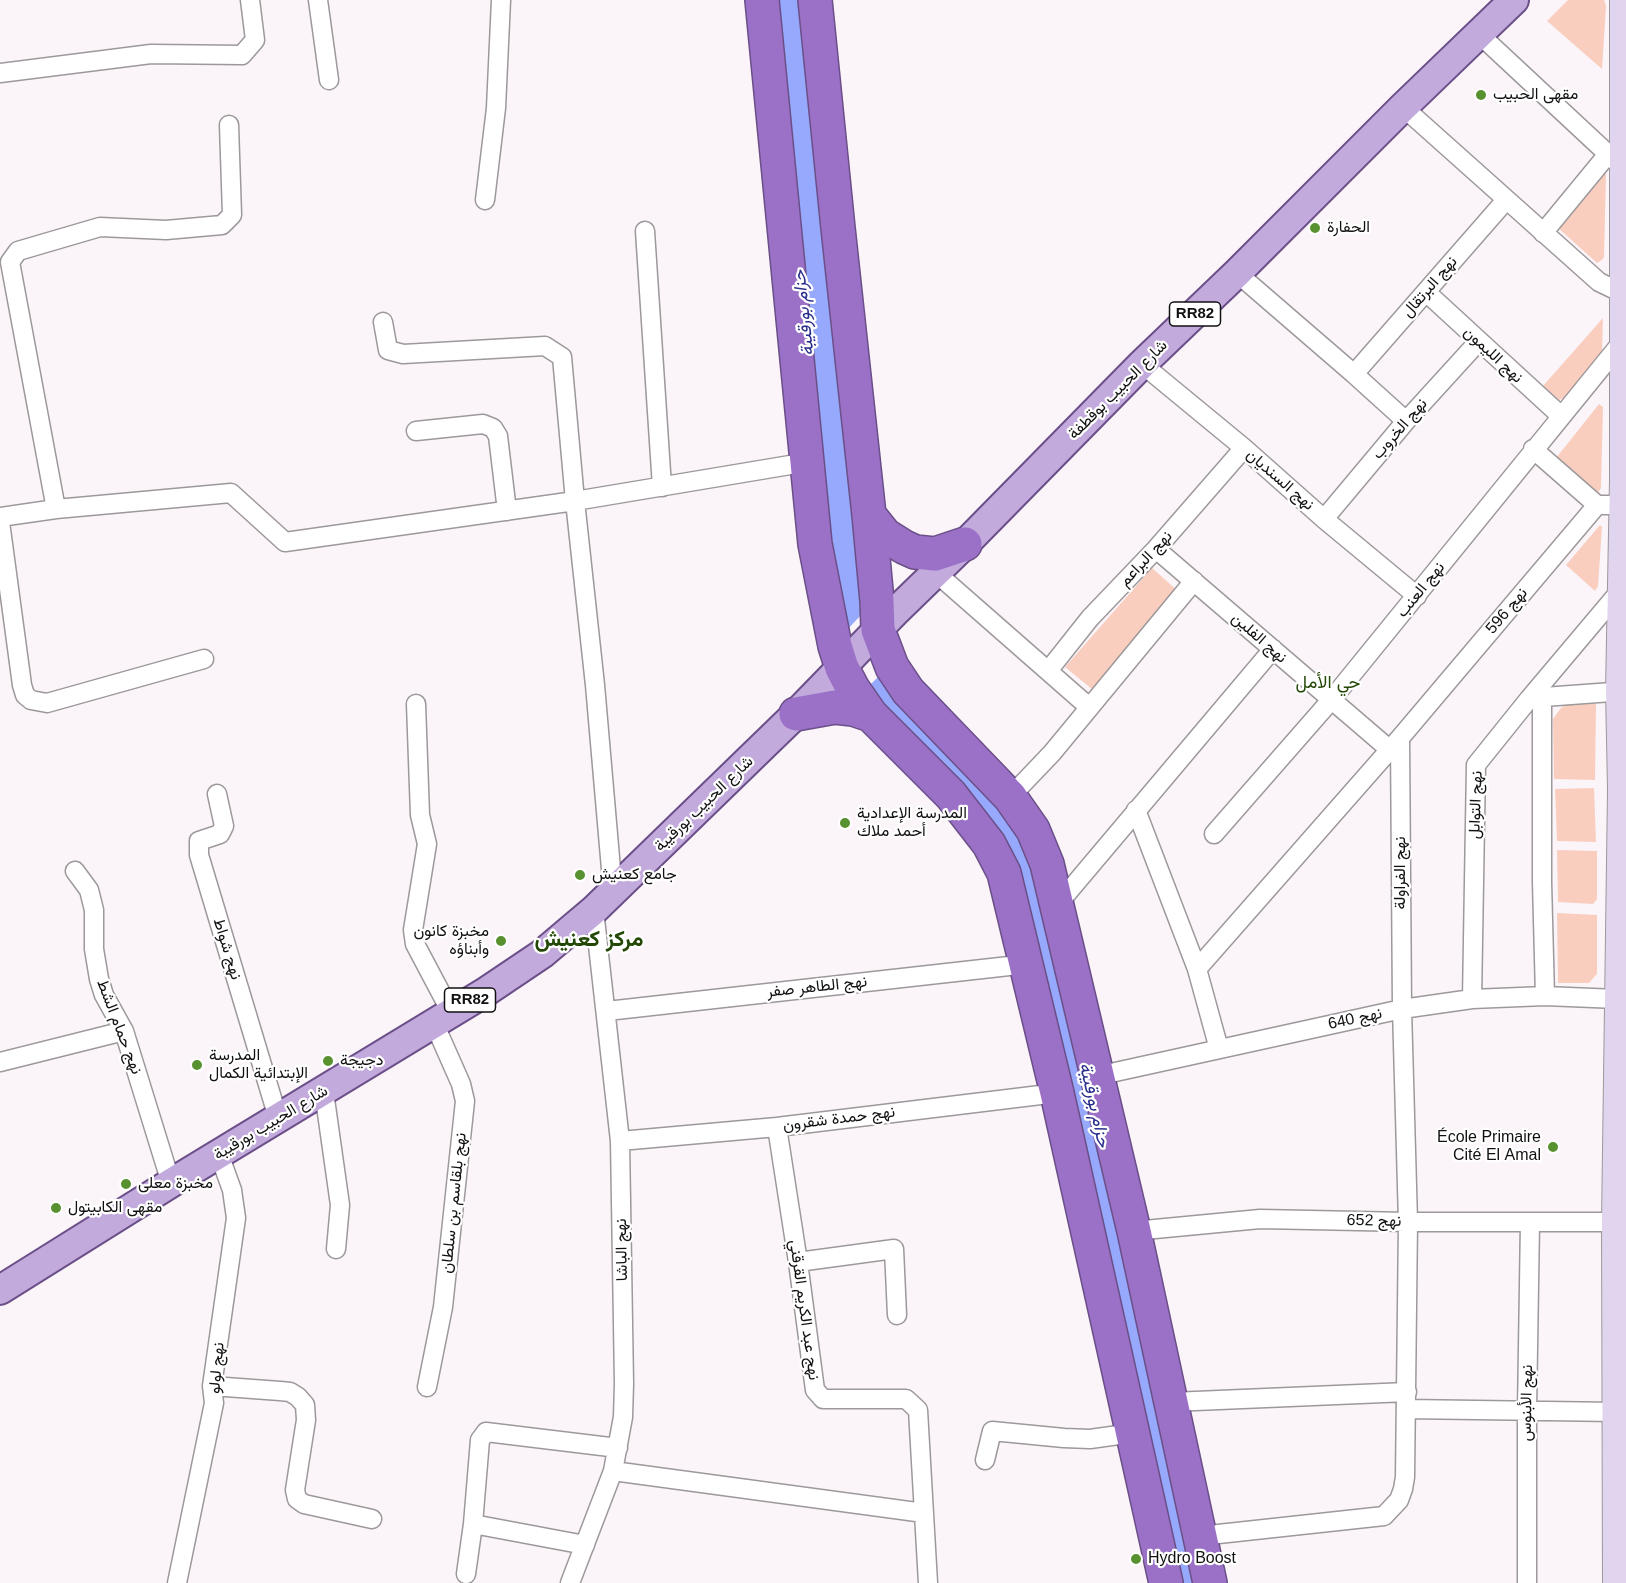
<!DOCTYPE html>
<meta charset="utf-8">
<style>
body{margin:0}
canvas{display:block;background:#fbf5f9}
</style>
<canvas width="1626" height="1583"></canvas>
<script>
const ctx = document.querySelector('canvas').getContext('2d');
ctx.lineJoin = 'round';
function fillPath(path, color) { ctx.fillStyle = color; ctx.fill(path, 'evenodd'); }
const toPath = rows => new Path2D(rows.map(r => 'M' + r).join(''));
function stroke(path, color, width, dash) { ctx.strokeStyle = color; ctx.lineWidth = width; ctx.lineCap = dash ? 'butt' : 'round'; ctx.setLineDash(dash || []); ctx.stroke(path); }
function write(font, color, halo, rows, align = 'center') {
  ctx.font = font + ' Helvetica,Vazirmatn,sans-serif'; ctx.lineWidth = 4.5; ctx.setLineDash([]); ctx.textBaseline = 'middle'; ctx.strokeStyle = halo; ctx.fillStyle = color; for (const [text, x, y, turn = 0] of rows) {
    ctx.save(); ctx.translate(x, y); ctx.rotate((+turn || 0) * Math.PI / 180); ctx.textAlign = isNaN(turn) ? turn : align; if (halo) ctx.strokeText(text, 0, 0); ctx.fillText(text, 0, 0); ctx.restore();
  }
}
const green = toPath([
 [1568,0,1604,0,1606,6,1602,69,1547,21],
 [1602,173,1606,174,1604,257,1602,260,1597,263,1557,227],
 [1603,318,1602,352,1564,398,1559,400,1543,386],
 [1599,404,1603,407,1601,488,1598,493,1556,458],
 [1600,525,1602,527,1598,586,1595,591,1566,565],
 [1152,568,1179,592,1093,690,1065,667],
 [1568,703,1596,704,1595,780,1554,779,1553,719,1561,708],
 [1594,788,1596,842,1557,841,1555,789],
 [1557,850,1597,851,1597,899,1593,904,1558,902],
 [1557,913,1597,915,1597,974,1589,983,1558,983]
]);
const water = toPath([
 [771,0,807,0,862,614,845,632,830,571],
 [882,673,1021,827,1202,1583,1176,1583,1021,898,866,689]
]);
const street = toPath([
 [318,0,329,80],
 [1479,34,1624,169],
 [0,73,151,54,242,55,255,40,250,0],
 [1403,107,1599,282,1626,295],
 [485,200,496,108,501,0],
 [645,231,662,487],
 [1543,233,1608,154],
 [1237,273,1354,374,1406,421],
 [1426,292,1561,416],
 [383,322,388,350,403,354,545,346,562,357,575,501,595,685,613,892],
 [1142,364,1244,448,1324,519,1417,596],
 [1354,374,1506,200],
 [416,431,483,424,493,428,498,436,507,511],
 [1533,449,1597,505],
 [56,509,10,262,18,251,100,227,166,230,222,225,232,215,229,125],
 [0,517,56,509,231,493,285,542,575,501,808,462],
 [1324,519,1406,421,1478,342],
 [0,522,22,685,25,695,31,700,47,703,204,659],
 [1156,549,1389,749],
 [935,572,1089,707],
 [1048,671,1090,618,1156,549,1244,448],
 [1542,697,1542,882,1545,996],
 [1530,698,1626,691],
 [416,704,420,815,427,844,413,930,415,944,451,1012],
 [217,794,224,826,220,834,199,841,199,855,278,1118],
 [1010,797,1052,753,1194,581],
 [1136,810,1197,969,1400,738,1597,505,1626,505],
 [1214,834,1332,699,1622,342],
 [75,871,89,890,94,910,94,949,99,979,104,995,124,1031,171,1183],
 [1058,904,1273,649],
 [1197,969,1219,1049],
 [1472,999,1476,765,1529,699,1620,591],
 [607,1011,1027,964],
 [0,1062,124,1031],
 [1097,1076,1402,1009,1472,999,1545,996,1617,999],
 [324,1092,340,1205,336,1249],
 [777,1127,798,1262,815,1390,823,1399,906,1399,918,1410,928,1583],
 [620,1141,777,1127,1057,1093],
 [1134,1231,1260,1219,1408,1222,1615,1222],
 [798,1262,894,1249,897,1315],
 [212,1386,280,1391,290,1392,298,1397,305,1405,306,1420,295,1490,297,1499,304,1504,372,1519],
 [427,1387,443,1307,465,1101,461,1084,434,1023],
 [1172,1402,1407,1392],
 [1406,1409,1616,1412],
 [985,1460,992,1431,1064,1438,1090,1439,1133,1433],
 [613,1471,924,1513],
 [473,1524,585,1545],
 [1200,1536,1384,1516,1399,1500,1403,1489,1405,1477,1408,1222,1402,1009,1400,738],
 [466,1574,473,1524,480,1440,486,1432,618,1448],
 [177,1583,214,1403,212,1386,236,1218,232,1190,219,1154],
 [570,1583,613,1471,623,1417,624,1384,620,1141,594,910],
 [1527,1583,1527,1411,1530,1222]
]);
const secondary = toPath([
 [1616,1583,1615,1222,1621,789,1619,691,1623,479,1623,0]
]);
const primary = toPath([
 [0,1290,171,1183,484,993,542,954,594,910,796,714,894,613,965,544,1142,364,1237,273,1403,107,1514,0]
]);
const highway = toPath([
 [762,0,815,544,835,646,842,668,853,689,871,715,951,795,989,844,1004,873,1057,1093,1166,1583],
 [815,0,838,228,869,515,877,601,878,630,892,667,908,691,1010,797,1033,830,1047,864,1134,1231,1210,1583],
 [869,515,885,535,904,547,915,552,935,554,965,544],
 [796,714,835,707,853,709,871,715]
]);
const markers = [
 [1481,95,6,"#589230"],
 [1315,228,6,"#589230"],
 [845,823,6,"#589230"],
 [580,875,6,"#589230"],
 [501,941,6,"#589230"],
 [328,1061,6,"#589230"],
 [197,1065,6,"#589230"],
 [1553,1147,6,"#589230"],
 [126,1184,6,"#589230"],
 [56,1208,6,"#589230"],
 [1136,1559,6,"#589230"]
];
const shields = [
 [1195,314,51],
 [470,1000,51]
];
const shieldNames = [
 ["RR82",1195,314],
 ["RR82",470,1000]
];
const poiNames = [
 ["مقهى الحبيب",1493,95],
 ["الحفارة",1327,228],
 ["المدرسة الإعدادية",857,814],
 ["أحمد ملاك",857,832],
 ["جامع كعنيش",592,875],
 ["مخبزة كانون",489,932,"right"],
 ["وأبناؤه",489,950,"right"],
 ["المدرسة",209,1056],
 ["الإبتدائية الكمال",209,1074],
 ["دجيجة",340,1061],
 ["École Primaire",1541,1138,"right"],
 ["Cité El Amal",1541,1156,"right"],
 ["مخبزة معلى",138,1184],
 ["مقهى الكابيتول",68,1208],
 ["Hydro Boost",1148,1559]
];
const streetNames = [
 ["نهج البرتقال",1430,287,-49],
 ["نهج الليمون",1493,355,43],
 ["شارع الحبيب بوقطفة",1118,390,-45],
 ["نهج الخروب",1400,429,-49],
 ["نهج السنديان",1280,480,41],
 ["نهج البراعم",1146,559,-47],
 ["نهج العنب",1421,590,-51],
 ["نهج 596",1507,611,-50],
 ["نهج الفلين",1259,638,41],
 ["شارع الحبيب بورقيبة",704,804,-44],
 ["نهج التوابل",1476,805,-88],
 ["نهج الفراولة",1401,873,-90],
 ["نهج شواط",227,949,73],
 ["نهج الطاهر صفر",817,987,-6],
 ["نهج 640",1355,1019,-12],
 ["نهج حمام الشط",119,1027,69],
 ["نهج حمدة شقرون",839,1119,-7],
 ["شارع الحبيب بورقيبة",271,1123,-31],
 ["نهج بلقاسم بن سلطان",454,1203,-84],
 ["نهج 652",1374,1221,1],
 ["نهج الباشا",622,1250,-91],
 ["نهج عبد الكريم القرقني",804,1310,82],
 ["نهج لولو",217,1368,-85],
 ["نهج الأبنوس",1527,1403,-89]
];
const waterNames = [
 ["حزام بورقيبة",804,313,-96],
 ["حزام بورقيبة",1094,1105,77]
];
const neighbourhoodNames = [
 ["حي الأمل",1328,683]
];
const districtNames = [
 ["مركز كعنيش",589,940]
];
fillPath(green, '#f9cebf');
fillPath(water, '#96a9fc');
stroke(street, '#9d989b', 21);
stroke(secondary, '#9d989b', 28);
stroke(primary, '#6b4f88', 32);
stroke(highway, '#6b4f88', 36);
stroke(street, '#fff', 18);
stroke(secondary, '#e1d4ee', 26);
stroke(primary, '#c3aadd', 28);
stroke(highway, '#9b71c7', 33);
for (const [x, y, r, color] of markers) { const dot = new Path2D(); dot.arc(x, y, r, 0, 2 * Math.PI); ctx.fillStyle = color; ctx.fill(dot); stroke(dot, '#fff', 2); }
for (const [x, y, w] of shields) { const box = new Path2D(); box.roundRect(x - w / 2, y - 12, w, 24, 4.5); ctx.fillStyle = '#fff'; ctx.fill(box); stroke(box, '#121112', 1.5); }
write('bold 15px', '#121112', null, shieldNames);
write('16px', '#121112', '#fff', poiNames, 'left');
write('16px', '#121112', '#fff', streetNames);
write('italic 18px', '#292d8b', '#fff', waterNames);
write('18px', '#234705', '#fff', neighbourhoodNames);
write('bold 22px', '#234705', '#fff', districtNames);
</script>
